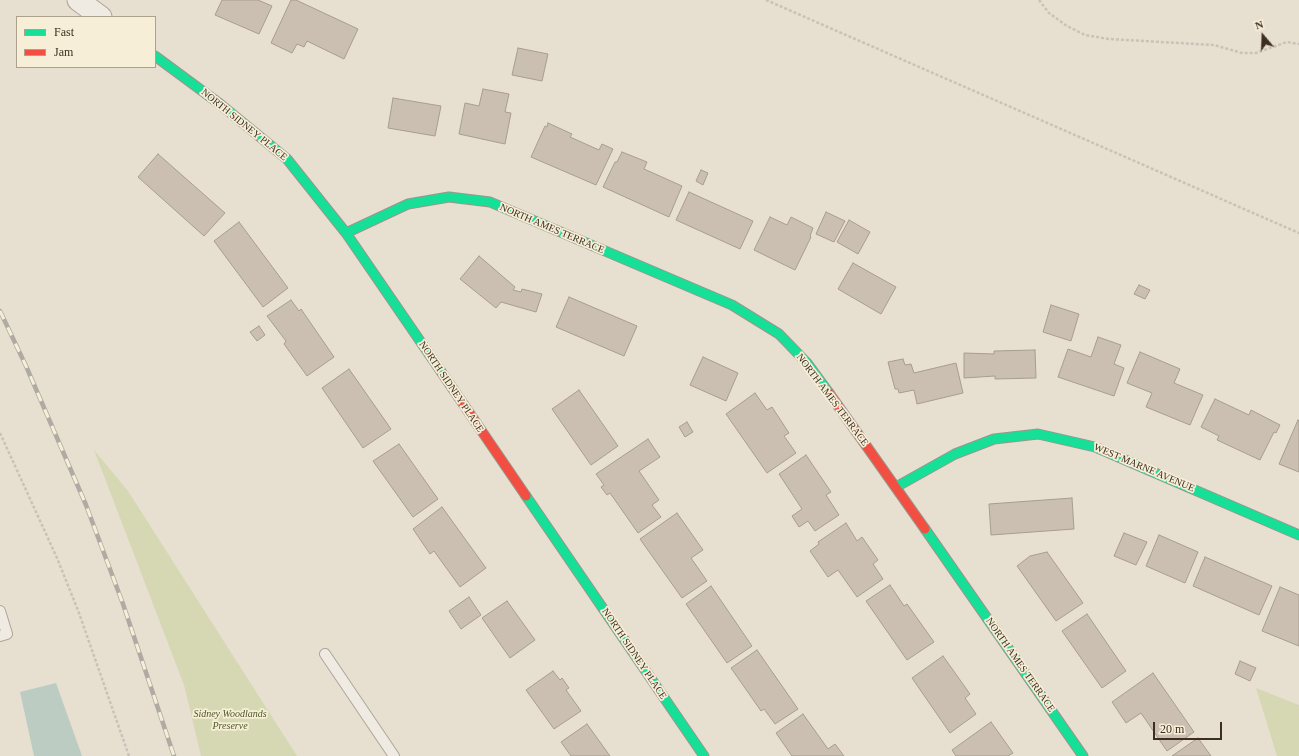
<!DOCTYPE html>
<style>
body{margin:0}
#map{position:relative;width:1299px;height:756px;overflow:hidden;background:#e7e0d1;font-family:Georgia,serif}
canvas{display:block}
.legend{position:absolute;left:16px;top:16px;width:140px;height:52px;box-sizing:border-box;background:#f7eed8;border:1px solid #ada18e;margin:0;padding:5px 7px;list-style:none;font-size:12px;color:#3d2e20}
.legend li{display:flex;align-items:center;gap:8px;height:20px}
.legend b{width:20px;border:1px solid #ada18e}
.north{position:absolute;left:1243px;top:16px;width:40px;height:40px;-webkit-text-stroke:3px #f7eed8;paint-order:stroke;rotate:341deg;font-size:11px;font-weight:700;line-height:16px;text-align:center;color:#3d2e20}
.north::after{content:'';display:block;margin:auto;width:14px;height:18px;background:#3d2e20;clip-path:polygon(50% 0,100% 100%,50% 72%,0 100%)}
.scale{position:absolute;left:1153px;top:722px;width:69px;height:18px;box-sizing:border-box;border:2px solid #3d2e20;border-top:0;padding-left:5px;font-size:12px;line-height:14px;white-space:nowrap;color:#3d2e20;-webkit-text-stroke:3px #f7eed8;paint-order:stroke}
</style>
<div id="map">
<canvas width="1299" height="756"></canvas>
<ul class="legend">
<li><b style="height:5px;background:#16e098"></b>Fast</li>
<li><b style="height:5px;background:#f24e42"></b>Jam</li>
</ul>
<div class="north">N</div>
<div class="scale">20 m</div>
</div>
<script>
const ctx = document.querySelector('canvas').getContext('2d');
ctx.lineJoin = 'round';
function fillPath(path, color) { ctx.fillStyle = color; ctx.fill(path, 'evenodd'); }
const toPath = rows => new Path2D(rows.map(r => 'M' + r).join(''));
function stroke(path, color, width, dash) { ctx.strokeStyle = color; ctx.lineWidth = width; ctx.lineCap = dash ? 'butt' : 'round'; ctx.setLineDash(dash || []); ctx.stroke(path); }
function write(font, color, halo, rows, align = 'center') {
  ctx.font = font + ' Georgia,serif'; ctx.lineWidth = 3.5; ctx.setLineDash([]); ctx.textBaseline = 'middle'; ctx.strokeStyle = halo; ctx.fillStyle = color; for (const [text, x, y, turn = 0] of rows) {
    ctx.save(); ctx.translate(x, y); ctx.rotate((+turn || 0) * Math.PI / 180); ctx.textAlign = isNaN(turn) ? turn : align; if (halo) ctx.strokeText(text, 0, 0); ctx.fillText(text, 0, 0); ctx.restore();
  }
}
const green = toPath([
 [94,450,128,491,297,756,201,756,184,685],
 [1256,688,1299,705,1299,756,1277,756]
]);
const water = toPath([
 [56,683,81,753,82,756,34,756,20,692]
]);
const building = toPath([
 [222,0,258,0,272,6,259,34,215,15,222,0],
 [291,0,296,0,358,29,344,59,307,41,304,47,297,44,292,53,271,43,291,0],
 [518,48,548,54,542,81,512,75,518,48],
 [483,89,509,94,505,112,511,113,505,144,459,134,465,103,479,106,483,89],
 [393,98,441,106,435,136,388,128,393,98],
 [548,123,572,134,570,137,599,150,602,144,613,149,596,185,531,157,545,126,547,127,548,123],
 [622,152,647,162,644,169,682,186,669,217,603,187,615,162,617,162,622,152],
 [158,154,225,213,204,236,138,177,158,154],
 [701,170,708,173,703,185,696,181,701,170],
 [689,192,753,221,740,249,676,220,689,192],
 [826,212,845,221,834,242,816,234,826,212],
 [770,217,787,225,791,217,813,228,810,236,811,237,795,270,754,250,770,217],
 [849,220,870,232,858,254,837,242,849,220],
 [239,222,288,288,263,307,214,241,239,222],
 [479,256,515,287,513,290,521,292,522,289,542,294,536,312,501,302,496,308,460,279,479,256],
 [853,263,896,287,881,314,838,289,853,263],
 [1139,285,1150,290,1145,299,1134,294,1139,285],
 [569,297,637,326,624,356,556,327,569,297],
 [291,300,299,311,301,309,334,357,307,376,284,344,286,341,267,316,291,300],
 [1051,305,1079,314,1071,341,1043,332,1051,305],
 [259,326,265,335,257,341,250,332,259,326],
 [1098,337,1121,345,1114,364,1124,368,1114,396,1058,377,1068,349,1091,357,1098,337],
 [1035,350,1036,378,995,379,995,376,964,378,964,353,994,354,994,351,1035,350],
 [1140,352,1180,369,1174,383,1203,395,1190,425,1146,407,1152,393,1127,383,1140,352],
 [703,357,738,373,726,401,690,385,703,357],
 [903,359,905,365,911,364,914,373,956,363,963,393,917,404,914,390,899,393,898,389,895,389,888,362,903,359],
 [349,369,391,429,363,448,322,388,349,369],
 [579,390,618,446,591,465,552,409,579,390],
 [755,393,767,410,772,407,789,433,784,436,796,453,767,473,726,414,755,393],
 [1215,399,1249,415,1251,410,1280,425,1276,433,1274,432,1260,460,1217,440,1219,436,1201,427,1215,399],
 [1298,420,1299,421,1299,472,1279,464,1298,420],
 [687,422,693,432,685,437,679,427,687,422],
 [648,439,660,457,639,471,659,500,652,505,661,517,638,533,610,493,607,495,601,487,604,485,596,474,648,439],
 [399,444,438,499,413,517,373,461,399,444],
 [806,455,831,492,826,495,839,515,815,531,808,521,799,527,792,516,802,509,779,474,806,455],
 [1072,498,1074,529,991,535,989,504,1072,498],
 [442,507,486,568,460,587,434,551,430,554,413,529,442,507],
 [677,513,703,550,691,558,707,581,682,598,640,539,677,513],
 [846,523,857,541,862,537,878,560,873,564,883,579,857,597,838,570,828,577,810,551,819,544,818,542,846,523],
 [1124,533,1147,542,1136,565,1114,556,1124,533],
 [1159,535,1198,552,1185,583,1146,566,1159,535],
 [1047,552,1083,603,1056,621,1017,566,1030,556,1047,552],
 [1205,557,1272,586,1259,615,1193,586,1205,557],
 [890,585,904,606,907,604,934,642,907,660,866,601,890,585],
 [711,586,752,646,727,663,686,604,711,586],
 [1280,587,1299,595,1299,646,1262,631,1280,587],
 [469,597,481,615,461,629,449,611,469,597],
 [507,601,535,640,510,658,482,618,507,601],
 [1087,614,1126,671,1102,688,1062,631,1087,614],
 [757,650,798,709,775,724,764,709,761,711,731,668,757,650],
 [943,656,970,694,965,698,976,714,950,733,912,678,943,656],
 [1240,661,1256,668,1250,681,1235,674,1240,661],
 [553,671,560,680,562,678,569,688,566,690,581,711,554,729,526,690,553,671],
 [1153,673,1194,732,1167,751,1141,713,1126,723,1112,702,1153,673],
 [803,714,828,749,835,744,844,756,792,756,776,733,803,714],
 [991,722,1013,753,1008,756,956,756,952,750,991,722],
 [587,724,610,756,571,756,561,742,587,724],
 [1198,738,1211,756,1172,756,1198,738]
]);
const path = toPath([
 [766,0,1299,233],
 [1039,0,1049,13,1067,26,1085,35,1109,39,1214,45,1242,53,1256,53,1287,42,1299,44],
 [0,433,57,558,79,613,129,756]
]);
const lane = toPath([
 [0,611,7,634,0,636],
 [325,654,394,756]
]);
const street = toPath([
 [78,0,101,17]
]);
const fast = toPath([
 [155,56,220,104,287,159,346,233,453,389],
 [346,233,408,204,449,197,490,202,732,305,779,334,807,363,829,393],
 [896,487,955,454,994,439,1038,434,1095,447,1299,535],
 [526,496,704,756],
 [925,529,1083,756]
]);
const jam = toPath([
 [453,389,526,496],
 [829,393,925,529]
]);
const rail = toPath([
 [0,311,26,366,86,505,123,604,174,756]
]);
const streetNames = [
 ["NORTH SIDNEY PLACE",244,125,39],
 ["NORTH AMES TERRACE",552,229,23],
 ["NORTH SIDNEY PLACE",451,387,56],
 ["NORTH AMES TERRACE",832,400,53],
 ["WEST MARNE AVENUE",1144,468,23],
 ["NORTH SIDNEY PLACE",634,654,56],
 ["NORTH AMES TERRACE",1020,665,55]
];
const parkNames = [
 ["Sidney Woodlands",230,714],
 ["Preserve",230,726]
];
fillPath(green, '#d6d7b3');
fillPath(water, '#bcccc2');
fillPath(building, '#cbbfb2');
stroke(building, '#a89c90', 1);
stroke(lane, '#ada599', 12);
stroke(street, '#ada599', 23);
stroke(fast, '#9c958a', 11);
stroke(jam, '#9c958a', 11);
stroke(path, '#c8c2b9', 2.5, [3, 2]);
stroke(lane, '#efebe3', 10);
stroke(street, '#efebe3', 21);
stroke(fast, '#16e098', 9);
stroke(jam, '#f24e42', 9);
stroke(rail, '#afaaa2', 4.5);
stroke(rail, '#f7eed8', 3, [9]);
write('10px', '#3d2e20', '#f7eed8', streetNames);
write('italic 10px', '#4d5a26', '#f7eed8', parkNames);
</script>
